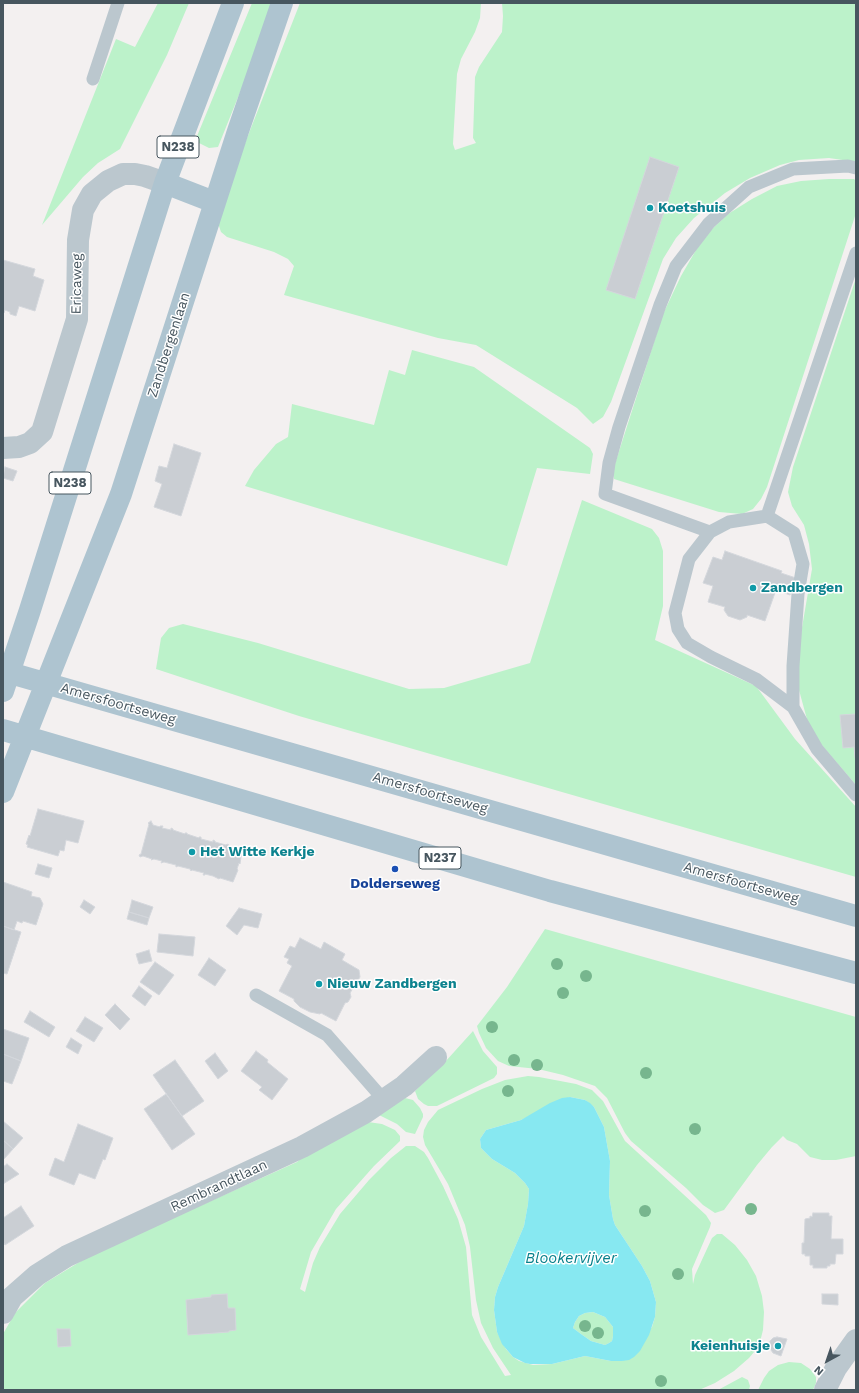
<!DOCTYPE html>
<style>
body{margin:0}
#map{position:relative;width:859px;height:1393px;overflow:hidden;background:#f3f0f0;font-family:"Work Sans",sans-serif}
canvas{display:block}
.frame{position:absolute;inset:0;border:4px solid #47565f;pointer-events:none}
.north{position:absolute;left:807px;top:1341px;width:40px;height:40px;-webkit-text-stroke:3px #fff;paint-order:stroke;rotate:220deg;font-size:11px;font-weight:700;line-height:16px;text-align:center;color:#47565f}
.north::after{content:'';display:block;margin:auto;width:14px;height:18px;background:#47565f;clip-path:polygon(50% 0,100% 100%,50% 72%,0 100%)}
</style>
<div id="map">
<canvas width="859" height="1393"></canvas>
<div class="frame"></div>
<div class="north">N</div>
</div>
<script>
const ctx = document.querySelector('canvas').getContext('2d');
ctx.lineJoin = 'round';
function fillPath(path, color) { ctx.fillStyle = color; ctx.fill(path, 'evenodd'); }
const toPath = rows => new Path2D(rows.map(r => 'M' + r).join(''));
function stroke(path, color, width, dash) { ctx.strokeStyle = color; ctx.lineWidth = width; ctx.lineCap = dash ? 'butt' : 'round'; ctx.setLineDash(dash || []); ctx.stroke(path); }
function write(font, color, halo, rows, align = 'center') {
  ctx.font = font + ' "Work Sans",sans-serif'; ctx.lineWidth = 3; ctx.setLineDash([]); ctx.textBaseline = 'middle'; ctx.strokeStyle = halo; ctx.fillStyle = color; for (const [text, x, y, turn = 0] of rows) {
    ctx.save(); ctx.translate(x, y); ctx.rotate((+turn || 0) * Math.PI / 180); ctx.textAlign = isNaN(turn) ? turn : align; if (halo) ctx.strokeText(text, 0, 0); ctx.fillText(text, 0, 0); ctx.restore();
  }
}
const green = toPath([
 [158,3,189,3,167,55,120,149,98,163,83,177,42,225,116,39,135,47],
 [252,3,276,3,218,147,209,148,195,141],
 [300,3,481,3,480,18,475,32,461,59,457,74,453,144,455,150,476,143,473,138,475,77,479,67,502,32,503,16,502,3,856,3,856,162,829,158,799,160,780,165,750,178,725,193,694,218,676,238,663,259,611,402,603,417,593,424,577,408,476,345,438,338,284,295,294,266,288,259,274,252,227,237,221,232,216,217],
 [829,179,854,179,856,181,856,213,767,487,761,499,753,509,742,514,719,512,614,479,613,470,663,314,681,276,696,250,711,230,728,214,752,199,777,186,801,181],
 [856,278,856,785,814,736,808,723,799,690,798,651,812,569,809,544,804,525,792,506,788,492,793,467],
 [412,350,474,367,590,448,593,454,590,474,537,468,507,566,245,486,254,470,276,444,288,437,292,404,374,425,389,370,405,375],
 [582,500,652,529,659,538,663,551,663,606,655,640,756,686,795,739,856,807,856,877,299,716,156,669,161,638,169,628,183,624,258,643,409,689,444,688,530,663],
 [545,929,856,1017,856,1156,836,1160,822,1160,810,1157,797,1144,787,1140,783,1136,772,1147,757,1165,724,1210,715,1213,703,1205,686,1188,631,1141,625,1133,607,1098,595,1086,563,1075,538,1069,509,1066,498,1061,486,1048,479,1033,477,1026,507,987],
 [473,1031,483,1051,497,1067,497,1074,494,1078,437,1106,428,1106,424,1104,418,1099,415,1091,445,1062],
 [528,1076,539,1077,576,1084,592,1090,603,1101,625,1141,706,1215,711,1223,710,1227,692,1269,693,1284,695,1275,712,1238,717,1234,722,1234,735,1245,747,1260,756,1276,762,1296,764,1312,763,1330,759,1346,749,1358,734,1371,715,1383,699,1390,3,1390,3,1334,15,1313,45,1283,91,1255,297,1162,304,1156,368,1122,382,1124,395,1130,400,1136,400,1141,374,1166,336,1209,311,1252,300,1289,305,1292,313,1263,320,1247,340,1214,369,1180,391,1158,406,1146,415,1146,424,1152,428,1158,443,1186,458,1219,466,1247,472,1315,481,1337,505,1376,511,1375,493,1348,481,1323,476,1300,470,1247,465,1225,448,1184,425,1145,423,1137,424,1130,428,1122,438,1110,482,1089,505,1080],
 [570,1097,585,1100,594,1107,604,1127,610,1161,609,1195,613,1219,615,1225,642,1266,650,1281,656,1302,655,1317,652,1327,622,1361,611,1361,585,1356,552,1364,533,1365,519,1361,513,1357,506,1349,497,1332,494,1310,495,1297,498,1287,524,1226,528,1204,529,1189,525,1183,515,1173,492,1159,481,1148,480,1139,486,1130,521,1120],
 [405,1098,413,1100,420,1108,423,1114,423,1117,415,1134,406,1132,397,1124,379,1115],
 [593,1312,605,1317,613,1327,613,1336,612,1341,609,1343,605,1345,591,1341,581,1334,573,1328,575,1322,579,1316,585,1313],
 [789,1362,801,1363,810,1369,816,1377,816,1383,813,1390,758,1390,764,1378,769,1371,778,1365],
 [742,1377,748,1380,750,1386,749,1390,718,1390]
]);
const water = toPath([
 [570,1097,585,1100,590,1103,594,1107,604,1127,610,1161,609,1195,613,1219,615,1225,642,1266,650,1281,656,1302,655,1317,649,1335,640,1351,634,1357,629,1360,622,1361,611,1361,585,1356,552,1364,530,1364,525,1363,513,1357,502,1344,497,1332,494,1310,495,1297,498,1287,524,1226,528,1204,529,1189,525,1183,515,1173,492,1159,481,1148,480,1139,486,1130,521,1120,550,1103,562,1098],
 [593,1312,605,1317,613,1327,613,1336,612,1341,609,1343,605,1345,591,1341,581,1334,573,1328,575,1322,579,1316,585,1313]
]);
const building = toPath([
 [650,157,679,167,635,299,606,290,650,157],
 [3,260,35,269,33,276,44,280,35,311,19,306,16,316,10,314,10,312,5,310,4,313,3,312,3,260],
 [174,444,201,453,181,516,154,507,162,484,155,481,159,466,167,468,174,444],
 [5,467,17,471,13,481,3,478,5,467],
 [725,551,782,571,781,573,796,578,790,595,776,590,765,621,747,615,747,617,740,620,728,616,724,610,725,607,708,602,713,586,703,583,713,557,722,560,725,551],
 [856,714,856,758,855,758,854,747,843,748,840,715,856,714],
 [38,809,84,821,78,843,66,840,64,851,60,850,58,856,27,847,28,845,26,844,29,835,30,836,38,809],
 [151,821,153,825,160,827,160,826,163,826,162,828,171,830,171,828,173,829,173,830,185,834,185,833,187,833,187,834,199,838,199,837,201,837,201,839,213,842,213,840,215,841,215,842,226,845,227,844,229,845,228,847,242,850,240,864,239,863,237,869,238,870,233,882,220,878,219,879,213,876,205,874,205,875,203,875,204,873,192,870,191,871,190,869,178,866,176,867,176,865,164,862,161,863,162,861,154,859,151,860,152,859,143,856,140,857,139,855,141,854,149,824,148,823,151,821],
 [38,864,52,868,49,878,35,874,38,864],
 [3,882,32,892,31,896,40,898,43,904,36,925,23,921,22,923,17,921,14,930,3,926,3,882],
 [84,900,95,907,90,914,80,907,84,900],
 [132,900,153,907,149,918,129,912,132,900],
 [239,908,262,914,258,928,244,925,237,935,226,926,239,908],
 [129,912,149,918,147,925,127,919,129,912],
 [3,926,21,932,7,974,3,973,3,926],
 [159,934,195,937,193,956,157,952,159,934],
 [300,938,321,949,324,942,345,954,342,960,359,970,360,977,350,993,351,997,348,1002,345,1003,336,1021,321,1013,320,1014,310,1012,300,1007,294,1001,294,999,279,991,292,966,287,963,289,959,284,957,290,946,295,948,300,938],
 [149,950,152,961,139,964,136,954,149,950],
 [209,958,226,970,215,986,198,975,209,958],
 [155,962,174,975,159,995,140,982,155,962],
 [139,986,152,996,145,1006,132,996,139,986],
 [115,1004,130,1019,120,1030,105,1015,115,1004],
 [30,1011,55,1027,49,1037,24,1022,30,1011],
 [85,1017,103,1028,94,1042,76,1031,85,1017],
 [3,1029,29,1038,21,1061,3,1054,3,1029],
 [71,1038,82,1045,78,1054,66,1047,71,1038],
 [256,1051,268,1060,267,1062,288,1079,272,1100,259,1090,262,1087,241,1071,256,1051],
 [215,1053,228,1071,218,1079,205,1061,215,1053],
 [3,1054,21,1061,12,1084,3,1081,3,1054],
 [175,1060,204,1101,182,1116,153,1075,175,1060],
 [166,1094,195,1134,172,1150,144,1109,166,1094],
 [3,1121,23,1138,13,1149,3,1140,3,1121],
 [78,1124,113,1138,105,1160,103,1159,95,1179,79,1173,74,1185,49,1175,55,1158,64,1162,78,1124],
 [3,1140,13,1149,4,1159,3,1158,3,1140],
 [7,1164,19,1174,3,1184,3,1167,7,1164],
 [21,1206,34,1226,5,1245,3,1242,3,1218,21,1206],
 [813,1213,829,1213,829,1216,832,1216,831,1239,843,1239,843,1254,836,1254,835,1264,830,1264,830,1266,827,1266,827,1268,813,1268,813,1265,810,1265,810,1256,805,1256,805,1254,802,1254,802,1243,804,1243,805,1219,810,1218,810,1216,812,1217,813,1213],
 [227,1294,228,1308,235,1308,236,1330,229,1331,229,1332,188,1335,186,1300,211,1297,211,1295,227,1294],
 [822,1294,838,1294,838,1305,822,1304,822,1294],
 [57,1329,70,1329,71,1346,58,1347,57,1329],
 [777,1337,787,1339,781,1356,773,1353,769,1347,770,1341,773,1338,777,1337]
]);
const service = toPath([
 [93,79,118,3],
 [767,516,856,253],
 [710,532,605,494,609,463,619,427,660,305,676,266,709,223,749,187,793,169,848,166,856,168],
 [793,707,793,666,798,594,803,564,794,533,767,516,729,522,710,532,689,559,675,613,678,629,687,643,711,657,756,679,793,707,817,749,856,795],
 [256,995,327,1035,384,1100]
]);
const minor = toPath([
 [3,448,19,447,30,443,42,432,77,319,78,240,83,210,92,194,108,181,123,174,135,174,145,176,165,183],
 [3,1313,12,1297,37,1275,67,1256,302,1147,366,1112,404,1086,436,1057],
 [825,1390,836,1368,856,1340]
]);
const primary = toPath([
 [165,183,214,202],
 [3,671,856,916],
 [3,691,30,610,165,183,233,3],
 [3,730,550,891,856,973],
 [3,792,121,494,238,131,282,3]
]);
const trees = [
 [557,964],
 [586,976],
 [563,993],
 [492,1027],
 [514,1060],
 [537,1065],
 [646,1073],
 [508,1091],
 [695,1129],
 [751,1209],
 [645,1211],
 [678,1274],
 [585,1326],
 [598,1333],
 [661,1381]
];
const markers = [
 [650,208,4,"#0f9aa8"],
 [753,588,4,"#0f9aa8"],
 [192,852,4,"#0f9aa8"],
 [395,869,4,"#1a4fb4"],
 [319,984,4,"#0f9aa8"],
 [778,1346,4,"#0f9aa8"]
];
const shields = [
 [178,147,42],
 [70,483,42],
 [440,858,42]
];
const shieldNames = [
 ["N238",178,147],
 ["N238",70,483],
 ["N237",440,858]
];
const cultureNames = [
 ["Koetshuis",658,208],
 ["Zandbergen",761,588],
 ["Het Witte Kerkje",200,852],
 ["Nieuw Zandbergen",327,984],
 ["Keienhuisje",770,1346,"right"]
];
const streetNames = [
 ["Ericaweg",77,284,-89],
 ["Zandbergenlaan",169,345,-72],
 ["Amersfoortseweg",118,704,16],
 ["Amersfoortseweg",430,793,16],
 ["Amersfoortseweg",741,883,16],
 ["Rembrandtlaan",219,1186,-25]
];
const transitNames = [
 ["Dolderseweg",395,884]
];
const waterNames = [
 ["Blookervijver",571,1259]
];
fillPath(green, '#bcf2ca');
fillPath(water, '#87e8f1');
fillPath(building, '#caced3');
stroke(building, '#d4d7dc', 1);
stroke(service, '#bbc7ce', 13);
stroke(minor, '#bbc7ce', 22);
stroke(primary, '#aec4d0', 22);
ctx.fillStyle = '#77b68e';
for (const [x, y] of trees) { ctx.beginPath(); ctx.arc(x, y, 6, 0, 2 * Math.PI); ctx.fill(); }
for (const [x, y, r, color] of markers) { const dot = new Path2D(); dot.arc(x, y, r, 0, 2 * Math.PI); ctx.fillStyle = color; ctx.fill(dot); stroke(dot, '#fff', 1.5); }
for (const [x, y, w] of shields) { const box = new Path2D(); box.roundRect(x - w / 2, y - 11, w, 22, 3); ctx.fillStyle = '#fff'; ctx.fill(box); stroke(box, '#47565f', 1); }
write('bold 13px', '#47565f', null, shieldNames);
write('bold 14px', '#0d838f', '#fff', cultureNames, 'left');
write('14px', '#47565f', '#fff', streetNames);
write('bold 14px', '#164399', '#fff', transitNames);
write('italic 15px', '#07808b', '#fff', waterNames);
</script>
